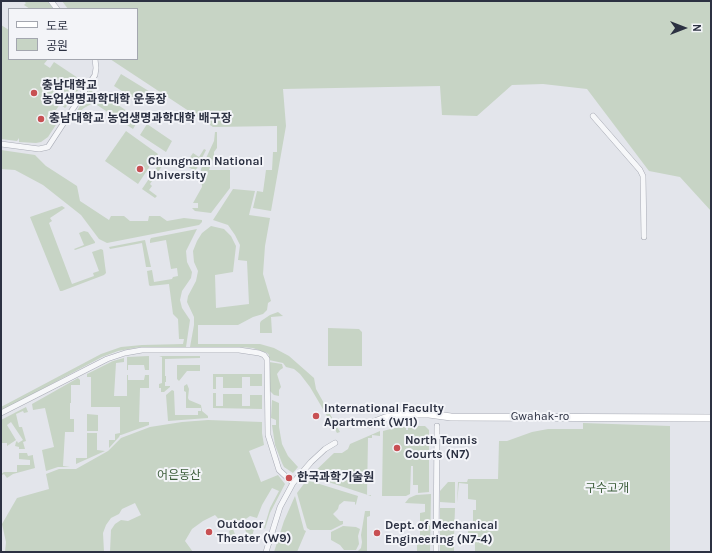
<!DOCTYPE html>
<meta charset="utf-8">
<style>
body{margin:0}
#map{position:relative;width:712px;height:553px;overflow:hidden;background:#e3e5eb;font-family:Karla,"Noto Sans KR",sans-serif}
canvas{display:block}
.frame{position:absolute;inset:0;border:2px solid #2c3142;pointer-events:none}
.legend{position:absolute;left:8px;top:8px;width:130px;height:52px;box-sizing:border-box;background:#f3f4f8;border:1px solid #a3a6af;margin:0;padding:5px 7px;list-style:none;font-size:12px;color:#2c3142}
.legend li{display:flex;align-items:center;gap:8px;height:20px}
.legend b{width:20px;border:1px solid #a3a6af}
.north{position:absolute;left:664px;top:8px;width:40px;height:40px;-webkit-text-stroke:3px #f3f4f8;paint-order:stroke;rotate:90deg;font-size:11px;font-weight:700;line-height:16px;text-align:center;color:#2c3142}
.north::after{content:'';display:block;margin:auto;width:14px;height:18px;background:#2c3142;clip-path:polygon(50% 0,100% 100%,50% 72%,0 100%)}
</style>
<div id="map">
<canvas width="712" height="553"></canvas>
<div class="frame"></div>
<ul class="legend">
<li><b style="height:5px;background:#fff"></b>도로</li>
<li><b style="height:11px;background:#c7d4c5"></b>공원</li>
</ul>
<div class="north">N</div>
</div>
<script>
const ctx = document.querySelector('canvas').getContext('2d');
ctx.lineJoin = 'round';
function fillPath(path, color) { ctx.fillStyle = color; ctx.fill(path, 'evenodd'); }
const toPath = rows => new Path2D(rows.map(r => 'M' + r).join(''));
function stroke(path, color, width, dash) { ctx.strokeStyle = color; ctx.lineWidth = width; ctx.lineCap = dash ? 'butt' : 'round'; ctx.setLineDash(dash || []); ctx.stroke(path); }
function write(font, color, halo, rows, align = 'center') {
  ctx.font = font + ' Karla,"Noto Sans KR",sans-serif'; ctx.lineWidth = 4; ctx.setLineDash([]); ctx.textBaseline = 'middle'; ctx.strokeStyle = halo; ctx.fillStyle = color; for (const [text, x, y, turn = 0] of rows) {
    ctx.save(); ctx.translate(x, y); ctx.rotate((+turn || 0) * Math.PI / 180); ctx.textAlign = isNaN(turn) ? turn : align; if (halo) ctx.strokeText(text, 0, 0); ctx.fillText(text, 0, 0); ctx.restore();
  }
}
const green = toPath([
 [23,1,48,1,53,9,30,9,24,5,26,3],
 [62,1,711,1,711,223,710,223,711,211,680,177,649,171,587,89,543,84,512,85,477,116,442,115,440,86,283,89,286,126,271,211,253,208,257,191,263,192,266,170,272,170,273,152,277,152,277,126,213,127,110,59,137,59,137,9,68,9],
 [1,25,9,30,9,59,48,59,44,64,50,68,54,62,84,82,66,107,65,108,60,104,54,113,60,115,61,117,48,137,41,142,36,143,19,142,19,138,17,141,1,139],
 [121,74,152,93,144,105,114,86],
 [90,89,99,94,93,103,84,108,77,114,75,114],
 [103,95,139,119,133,129,97,105],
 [147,124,172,141,166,152,140,135],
 [126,131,158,154,138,184,105,161],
 [215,132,217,132,217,148,214,152,214,156,209,170,230,170,230,188,211,213,195,211,192,208,198,208,198,203,193,203,202,187,201,169,214,141],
 [204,149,206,150,196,170,195,171,185,165,193,153,199,157],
 [1,150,35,155,46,166,77,186,80,201,109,220,111,216,124,216,130,221,148,221,149,216,160,216,167,221,184,218,202,220,202,222,199,225,107,243,99,239,81,215,43,185,15,170,1,169],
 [161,161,164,163,150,184,152,186,149,190,157,196,155,198,142,189],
 [233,189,255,191,249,215,270,218,265,246,263,274,271,301,268,303,267,310,263,314,253,317,238,325,198,325,198,344,260,344,274,348,289,356,314,378,316,389,340,432,337,433,310,387,300,374,294,369,286,367,283,363,269,360,269,355,267,353,253,348,241,347,190,347,194,325,194,317,187,302,188,296,196,281,198,271,194,262,193,251,197,241,202,233,211,226,224,229,231,236,236,246,233,272,215,275,216,308,249,304,247,261,238,260,240,245,235,235,228,225,213,220],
 [62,206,65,208,50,218,52,221,49,223,72,284,94,276,93,273,99,271,92,252,101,249,103,250,106,273,104,275,62,291,60,291,30,217],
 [197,229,186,251,187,262,192,272,191,278,182,291,180,300,182,308,190,320,186,347,140,347,118,351,102,357,1,411,1,407,101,354,121,347,142,345,183,344,184,339,179,339,178,319,173,314,169,284,150,286,149,285,147,271,152,270,154,282,172,279,173,277,178,276,177,268,171,269,166,240,150,243,150,240,151,238],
 [84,231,88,232,95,242,95,243,75,250,74,249,84,245,79,233],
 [145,240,151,267,146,267,142,243,110,249,109,247],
 [278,312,283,316,271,317,272,333,260,333,260,323,261,321,270,315],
 [328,328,359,329,362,332,362,366,328,366],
 [149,356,149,370,145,370,144,365,128,365,128,370,127,370,127,357],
 [159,356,200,356,200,358,165,359,165,376,166,376,166,382,165,382,165,386,170,386,170,387,164,392,161,392,161,388,159,388,159,384,162,383,162,357],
 [124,358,124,362,116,363,114,396,127,396,127,375,128,375,128,380,144,380,145,375,149,375,149,388,140,388,139,422,149,422,149,425,121,435,120,435,119,437,109,448,109,440,115,440,115,434,120,433,120,407,91,407,91,377,87,377,87,374,113,361],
 [269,362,282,364,283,368,280,370,277,374,281,387,279,390,279,396,274,395,269,390],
 [177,365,200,365,200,371,187,371,179,381,177,379],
 [213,374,262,374,262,386,250,386,250,377,242,377,242,388,223,388,223,377,216,377,216,389,213,389],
 [78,378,80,380,80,385,71,385,71,403,70,403,70,419,74,419,74,432,65,432,63,466,70,467,58,467,46,471,42,450,54,447,45,408,33,410,32,404],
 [187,384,189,389,188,398,189,400,201,405,202,411,208,416,208,418,168,421,166,395,172,390,174,391,175,415,198,415,198,411,201,411,201,408,186,408,186,392,184,391,184,386],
 [213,393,216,393,216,406,223,406,223,394,242,394,242,406,250,406,250,395,262,395,262,409,213,408],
 [272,400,279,403,279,427,282,444,288,456,298,467,293,473,284,467,282,463,275,445,272,425,276,425,276,420,271,418],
 [26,407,28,412,24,413,23,411,16,414,19,427,22,427,26,441,23,442,25,449,19,449,19,447,15,446,16,442,17,441,18,443,23,440,11,422,7,425,16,440,7,446,7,443,2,443,2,455,1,456,1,420],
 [87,414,98,415,98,431,87,431],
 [208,420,262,422,262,433,264,445,249,451,261,482,278,475,285,484,270,513,265,529,264,528,270,508,279,491,272,488,262,505,257,518,250,516,240,523,227,528,215,515,203,521,192,529,185,541,193,552,110,552,111,530,115,524,121,520,128,521,141,515,135,503,122,509,119,514,111,518,106,525,103,533,104,552,5,552,6,542,2,524,17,498,49,489,46,474,59,469,76,469,108,451,121,438,150,427,182,422],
 [583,423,670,426,670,552,475,552,475,539,468,538,468,531,473,531,473,510,476,510,476,500,468,499,468,484,459,483,457,503,458,482,467,482,468,479,498,479,499,441,507,441,532,432,548,429,583,429],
 [408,426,425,426,429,430,429,492,418,493,418,485,413,485,413,466,411,466,410,494,406,496,382,496,383,431,398,427,406,427,406,430,408,430],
 [380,431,380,436,372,435,372,438,368,438,367,495,371,495,371,496,310,476,334,453,342,453,348,449,350,444],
 [87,433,97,433,97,450,105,451,76,464,76,458,87,458],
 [19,453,27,453,28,456,33,455,33,457,35,468,13,474,7,478,4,474,2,475,1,474,4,472,17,472,17,465,30,465,30,460,19,459],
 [306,481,310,481,358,496,356,504,355,505,355,502,344,501,339,505,338,509,333,514,340,521,343,521,343,524,331,530,310,530,307,528,297,493],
 [448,482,455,482,455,503,440,502,440,491],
 [431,494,430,552,417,552,417,540,420,540,420,513,425,512,425,504,405,503,409,498,416,495],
 [295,496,304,530,306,531,297,552,274,552,284,521],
 [440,508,455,508,454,537,440,537],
 [365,511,370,511,370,516,367,517,367,552,357,552,361,548,362,542,361,535],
 [250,521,256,522,251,540,243,542,230,536,229,531,233,529,236,537,238,538,246,536,247,534,243,525],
 [343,526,356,527,360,529,358,536,359,544,356,550,344,550,340,545,331,540,331,532],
 [440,538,454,539,454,552,440,552]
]);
const street = toPath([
 [51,1,57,9],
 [593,116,640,170,643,176,644,237],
 [1,144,39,149,48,147,95,75,96,68,95,59],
 [1,413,107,359,125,353,142,350,239,350,259,353,264,355,267,359,268,435,279,470,293,483],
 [266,552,280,507,293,483,311,462,325,449,335,443],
 [436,552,437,426]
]);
const secondary = toPath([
 [370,424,385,418,405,414,429,414,451,417,711,418]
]);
const markers = [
 [34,93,4,"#c85053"],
 [41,119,4,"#c85053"],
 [140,169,4,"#c85053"],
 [316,416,4,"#c85053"],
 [397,448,4,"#c85053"],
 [289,478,4,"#c85053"],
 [209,532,4,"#c85053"],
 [377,533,4,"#c85053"]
];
const poiNames = [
 ["충남대학교",42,86],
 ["농업생명과학대학 운동장",42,100],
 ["충남대학교 농업생명과학대학 배구장",49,119],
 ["Chungnam National",148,162],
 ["University",148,176],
 ["International Faculty",324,409],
 ["Apartment (W11)",324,423],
 ["North Tennis",405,441],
 ["Courts (N7)",405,455],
 ["한국과학기술원",297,478],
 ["Outdoor",217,525],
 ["Theater (W9)",217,539],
 ["Dept. of Mechanical",385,526],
 ["Engineering (N7-4)",385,540]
];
const streetNames = [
 ["Gwahak-ro",540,417]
];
const parkNames = [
 ["어은동산",179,476],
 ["구수고개",607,489]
];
fillPath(green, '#c7d4c5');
stroke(street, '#a8abb5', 6);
stroke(secondary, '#a8abb5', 8);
stroke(street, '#f6f7f9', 5);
stroke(secondary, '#fff', 7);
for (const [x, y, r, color] of markers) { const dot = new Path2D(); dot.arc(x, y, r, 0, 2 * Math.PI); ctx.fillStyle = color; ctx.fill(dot); stroke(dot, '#f3f4f8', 1.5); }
write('bold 12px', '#2c3142', '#f3f4f8', poiNames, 'left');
write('12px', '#2c3142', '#f3f4f8', streetNames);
write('12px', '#3c5d3a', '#f3f4f8', parkNames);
</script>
